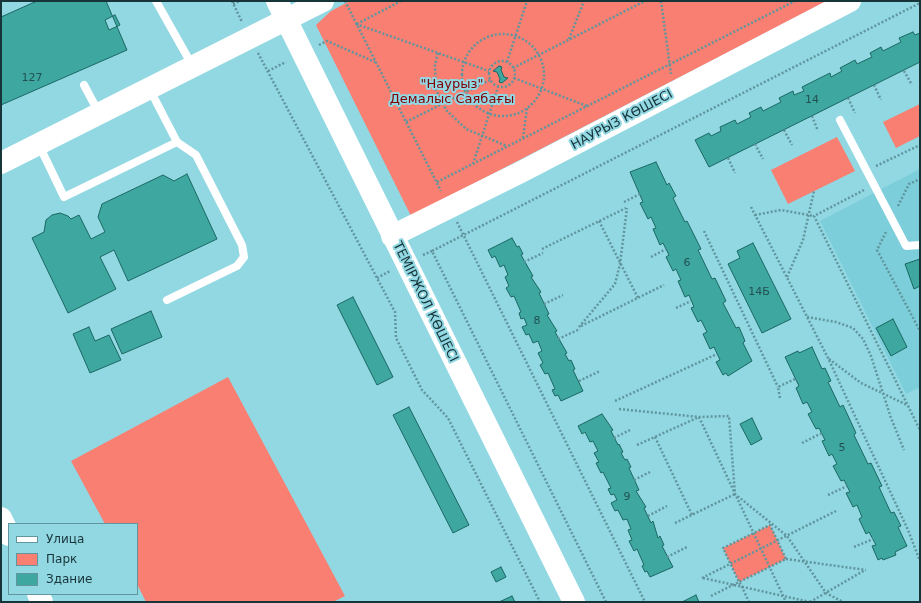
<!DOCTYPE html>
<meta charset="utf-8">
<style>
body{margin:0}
#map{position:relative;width:921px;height:603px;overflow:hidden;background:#92d8e3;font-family:"DejaVu Sans",sans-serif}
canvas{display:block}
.frame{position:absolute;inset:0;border:2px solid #173439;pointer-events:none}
.legend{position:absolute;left:8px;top:523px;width:130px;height:72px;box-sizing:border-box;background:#92d8e3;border:1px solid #61969f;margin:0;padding:5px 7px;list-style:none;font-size:12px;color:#173439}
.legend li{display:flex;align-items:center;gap:8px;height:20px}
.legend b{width:20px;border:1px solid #61969f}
</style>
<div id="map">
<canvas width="921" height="603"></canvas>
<div class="frame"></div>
<ul class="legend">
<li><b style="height:5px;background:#fff"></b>Улица</li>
<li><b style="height:11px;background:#f87f71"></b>Парк</li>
<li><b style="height:11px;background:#3ea7a0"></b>Здание</li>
</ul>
</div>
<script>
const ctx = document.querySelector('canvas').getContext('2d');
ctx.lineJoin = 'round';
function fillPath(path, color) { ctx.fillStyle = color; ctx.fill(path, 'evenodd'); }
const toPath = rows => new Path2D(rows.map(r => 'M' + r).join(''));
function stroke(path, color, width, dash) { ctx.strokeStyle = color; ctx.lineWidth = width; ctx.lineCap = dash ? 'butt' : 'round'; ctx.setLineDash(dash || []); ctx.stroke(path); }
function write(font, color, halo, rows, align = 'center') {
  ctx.font = font + ' "DejaVu Sans",sans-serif'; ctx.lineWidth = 4; ctx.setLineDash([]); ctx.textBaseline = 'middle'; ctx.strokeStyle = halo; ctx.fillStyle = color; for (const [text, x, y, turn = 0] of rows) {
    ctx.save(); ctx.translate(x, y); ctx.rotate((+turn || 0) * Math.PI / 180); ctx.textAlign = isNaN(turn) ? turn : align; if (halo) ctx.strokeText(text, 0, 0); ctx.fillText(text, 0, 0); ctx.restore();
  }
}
const built = toPath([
 [920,169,920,387,906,394,820,221]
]);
const green = toPath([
 [350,1,827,1,411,216,316,25,331,11],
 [920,104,920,136,896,148,883,122],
 [837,137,855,171,788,204,771,170],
 [228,377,345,596,333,602,146,602,137,584,137,524,105,524,71,461],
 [770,525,786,559,739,582,723,548]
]);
const building = toPath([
 [37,1,106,1,127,50,1,105,1,17,37,1],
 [115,15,120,25,109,30,105,20,115,15],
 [913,32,915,35,920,33,920,62,709,167,695,140,709,133,711,136,721,131,720,127,735,120,737,124,751,117,749,113,761,107,763,111,781,102,779,98,793,91,794,95,804,91,802,87,830,73,831,77,842,71,840,68,855,60,857,64,872,57,870,53,881,47,883,51,901,42,899,38,913,32],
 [499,66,502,67,501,70,504,77,508,78,502,83,499,82,500,79,497,72,493,71,499,66],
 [656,162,667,185,669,183,676,196,673,198,685,222,687,221,701,249,698,250,712,279,715,278,726,301,723,303,736,328,739,327,745,341,743,343,752,361,728,376,726,373,723,375,716,362,720,360,714,347,710,349,703,334,707,332,701,320,698,322,691,308,694,307,689,295,685,297,678,281,681,280,676,269,673,271,666,257,669,255,663,243,660,245,653,229,656,228,651,217,648,219,640,203,643,202,630,172,656,162],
 [187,174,217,239,128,281,114,250,100,257,116,289,68,313,32,238,44,232,46,220,52,215,60,213,68,216,71,219,79,215,91,239,105,232,98,217,102,204,163,175,174,181,187,174],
 [512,238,517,247,519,246,523,254,521,255,533,276,531,277,541,292,539,293,549,314,547,315,557,331,555,332,567,353,565,354,569,361,571,360,575,369,573,370,583,391,561,401,558,395,555,396,552,390,555,389,548,373,545,374,540,365,543,363,538,353,542,351,538,341,533,343,529,334,526,335,522,327,527,325,524,318,521,319,519,313,521,312,514,296,511,297,506,288,509,286,505,277,508,275,504,265,500,267,495,256,492,258,488,250,512,238],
 [753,243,791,319,762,333,728,264,740,258,737,251,753,243],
 [920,259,920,286,914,289,905,264,920,259],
 [353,297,393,377,377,385,337,305,353,297],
 [151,311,162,337,122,354,111,329,151,311],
 [893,319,907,347,891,356,876,328,893,319],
 [89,327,95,341,109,335,121,360,90,373,73,334,89,327],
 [812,347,822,369,825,368,831,381,828,382,840,407,843,405,856,433,854,435,868,464,871,463,882,486,879,487,891,513,894,512,901,526,898,527,907,546,895,552,896,555,883,560,882,558,878,560,872,546,876,545,869,532,866,534,859,519,862,517,857,505,853,507,846,493,850,492,844,480,841,481,833,466,837,464,832,454,829,456,822,441,825,440,819,428,816,429,808,414,812,412,807,402,803,404,796,388,799,386,785,357,798,351,799,353,812,347],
 [409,407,469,525,453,533,393,415,409,407],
 [602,414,613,430,611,431,618,445,619,444,623,452,621,453,625,460,627,459,631,467,629,468,639,490,636,491,646,507,644,508,651,523,653,521,658,538,660,536,664,545,662,546,673,567,650,577,647,571,645,572,642,566,644,565,637,549,634,551,629,541,632,540,628,530,631,529,627,519,623,520,618,510,615,511,611,503,617,500,614,494,611,495,608,489,611,488,603,472,601,473,596,463,599,462,594,453,598,451,593,441,590,442,585,432,582,434,578,426,602,414],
 [752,418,762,439,751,445,740,424,752,418],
 [501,567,506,577,496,582,491,572,501,567],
 [696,595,699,602,682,602,696,595],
 [512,596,515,602,499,602,512,596]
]);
const path = toPath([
 [232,1,242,22],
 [345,1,441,191],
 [661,1,671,74],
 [233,4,240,1],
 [356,24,489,71],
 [357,24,401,1],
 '462 75a41 41 0 1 1 82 0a41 41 0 1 1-82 0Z',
 [569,39,584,1],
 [319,45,327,41,375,62],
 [258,53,395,312,396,338,422,390,448,418,540,602],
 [438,53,435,65,436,90,446,110,466,129,507,146],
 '489 74a13 13 0 1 1 26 0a13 13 0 1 1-26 0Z',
 [507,62,527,1],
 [513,68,645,1],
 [268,71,286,62],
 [904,71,912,85],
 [514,78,587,106],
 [874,85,881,100],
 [848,98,855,113],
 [812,116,818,131],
 [406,122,490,80],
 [784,130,792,145],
 [523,138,527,108],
 [755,144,763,159],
 [728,158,735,173],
 [473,164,498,87],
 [876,166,920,145],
 [437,182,795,1],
 [864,190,814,216,920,430],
 [624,202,640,194],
 [898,206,909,184,920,179],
 [751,207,828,358,908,530,920,561],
 [755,215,781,210,814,216],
 [599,221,638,298],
 [457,222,645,602],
 [704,231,778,387],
 [886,232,877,250,920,331],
 [542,249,626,208],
 [423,255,432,251],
 [651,257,666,249],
 [524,262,543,253],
 [787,277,803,240,814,191],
 [377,278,390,271],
 [544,304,563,295],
 [676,308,691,301],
 [807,317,836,322,853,328,863,339,871,356,891,418,904,450],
 [581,326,664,285],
 [579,327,615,284,620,264,627,208],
 [558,339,580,329],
 [829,359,861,383,907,405],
 [579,381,600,371],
 [780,398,778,387,795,379],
 [615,401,717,354],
 [619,409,699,417,729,416,735,494,787,536,826,593,843,602],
 [655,437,692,515],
 [614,438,630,430],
 [802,443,822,433],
 [637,445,699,417,786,602],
 [634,480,650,472],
 [828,495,847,486],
 [648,516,667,506],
 [675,523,735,494],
 [854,547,873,539],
 [667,557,687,547],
 [786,559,866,570],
 [702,578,836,511],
 [703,578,810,602],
 [711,596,739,582,786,559,770,525,723,548,739,582,742,587,749,602],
 [606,602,432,251,920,3],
 [810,602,865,570]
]);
const lane = toPath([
 [156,1,192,65],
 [84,85,99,113],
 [840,120,906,246,920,245],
 [39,145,64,197,177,142,149,88],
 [167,300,237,266,244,257,242,245,196,155,177,142]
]);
const secondary = toPath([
 [277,1,574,602],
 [1,163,323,1],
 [392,236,521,172,850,1],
 [1,518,9,535],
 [38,594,42,602]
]);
const numberNames = [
 ["127",32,78],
 ["14",812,100],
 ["6",687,263],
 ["14Б",759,292],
 ["8",537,321],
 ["5",842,448],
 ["9",627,497]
];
const parkNames = [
 ["\"Наурыз\"",452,85],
 ["Демалыс Саябағы",452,100]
];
const streetNames = [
 ["НАУРЫЗ КӨШЕСІ",622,120,-28],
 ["ТЕМІРЖОЛ КӨШЕСІ",425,302,64]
];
fillPath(built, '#7cceda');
fillPath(green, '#f87f71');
fillPath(building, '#3ea7a0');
stroke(building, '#1a6761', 1);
stroke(path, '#60959d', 2.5, [2, 2]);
stroke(lane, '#fff', 8);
stroke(secondary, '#fff', 22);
write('11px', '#215153', null, numberNames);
write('13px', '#7e0104', '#92d8e3', parkNames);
write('13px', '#173439', '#92d8e3', streetNames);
</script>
